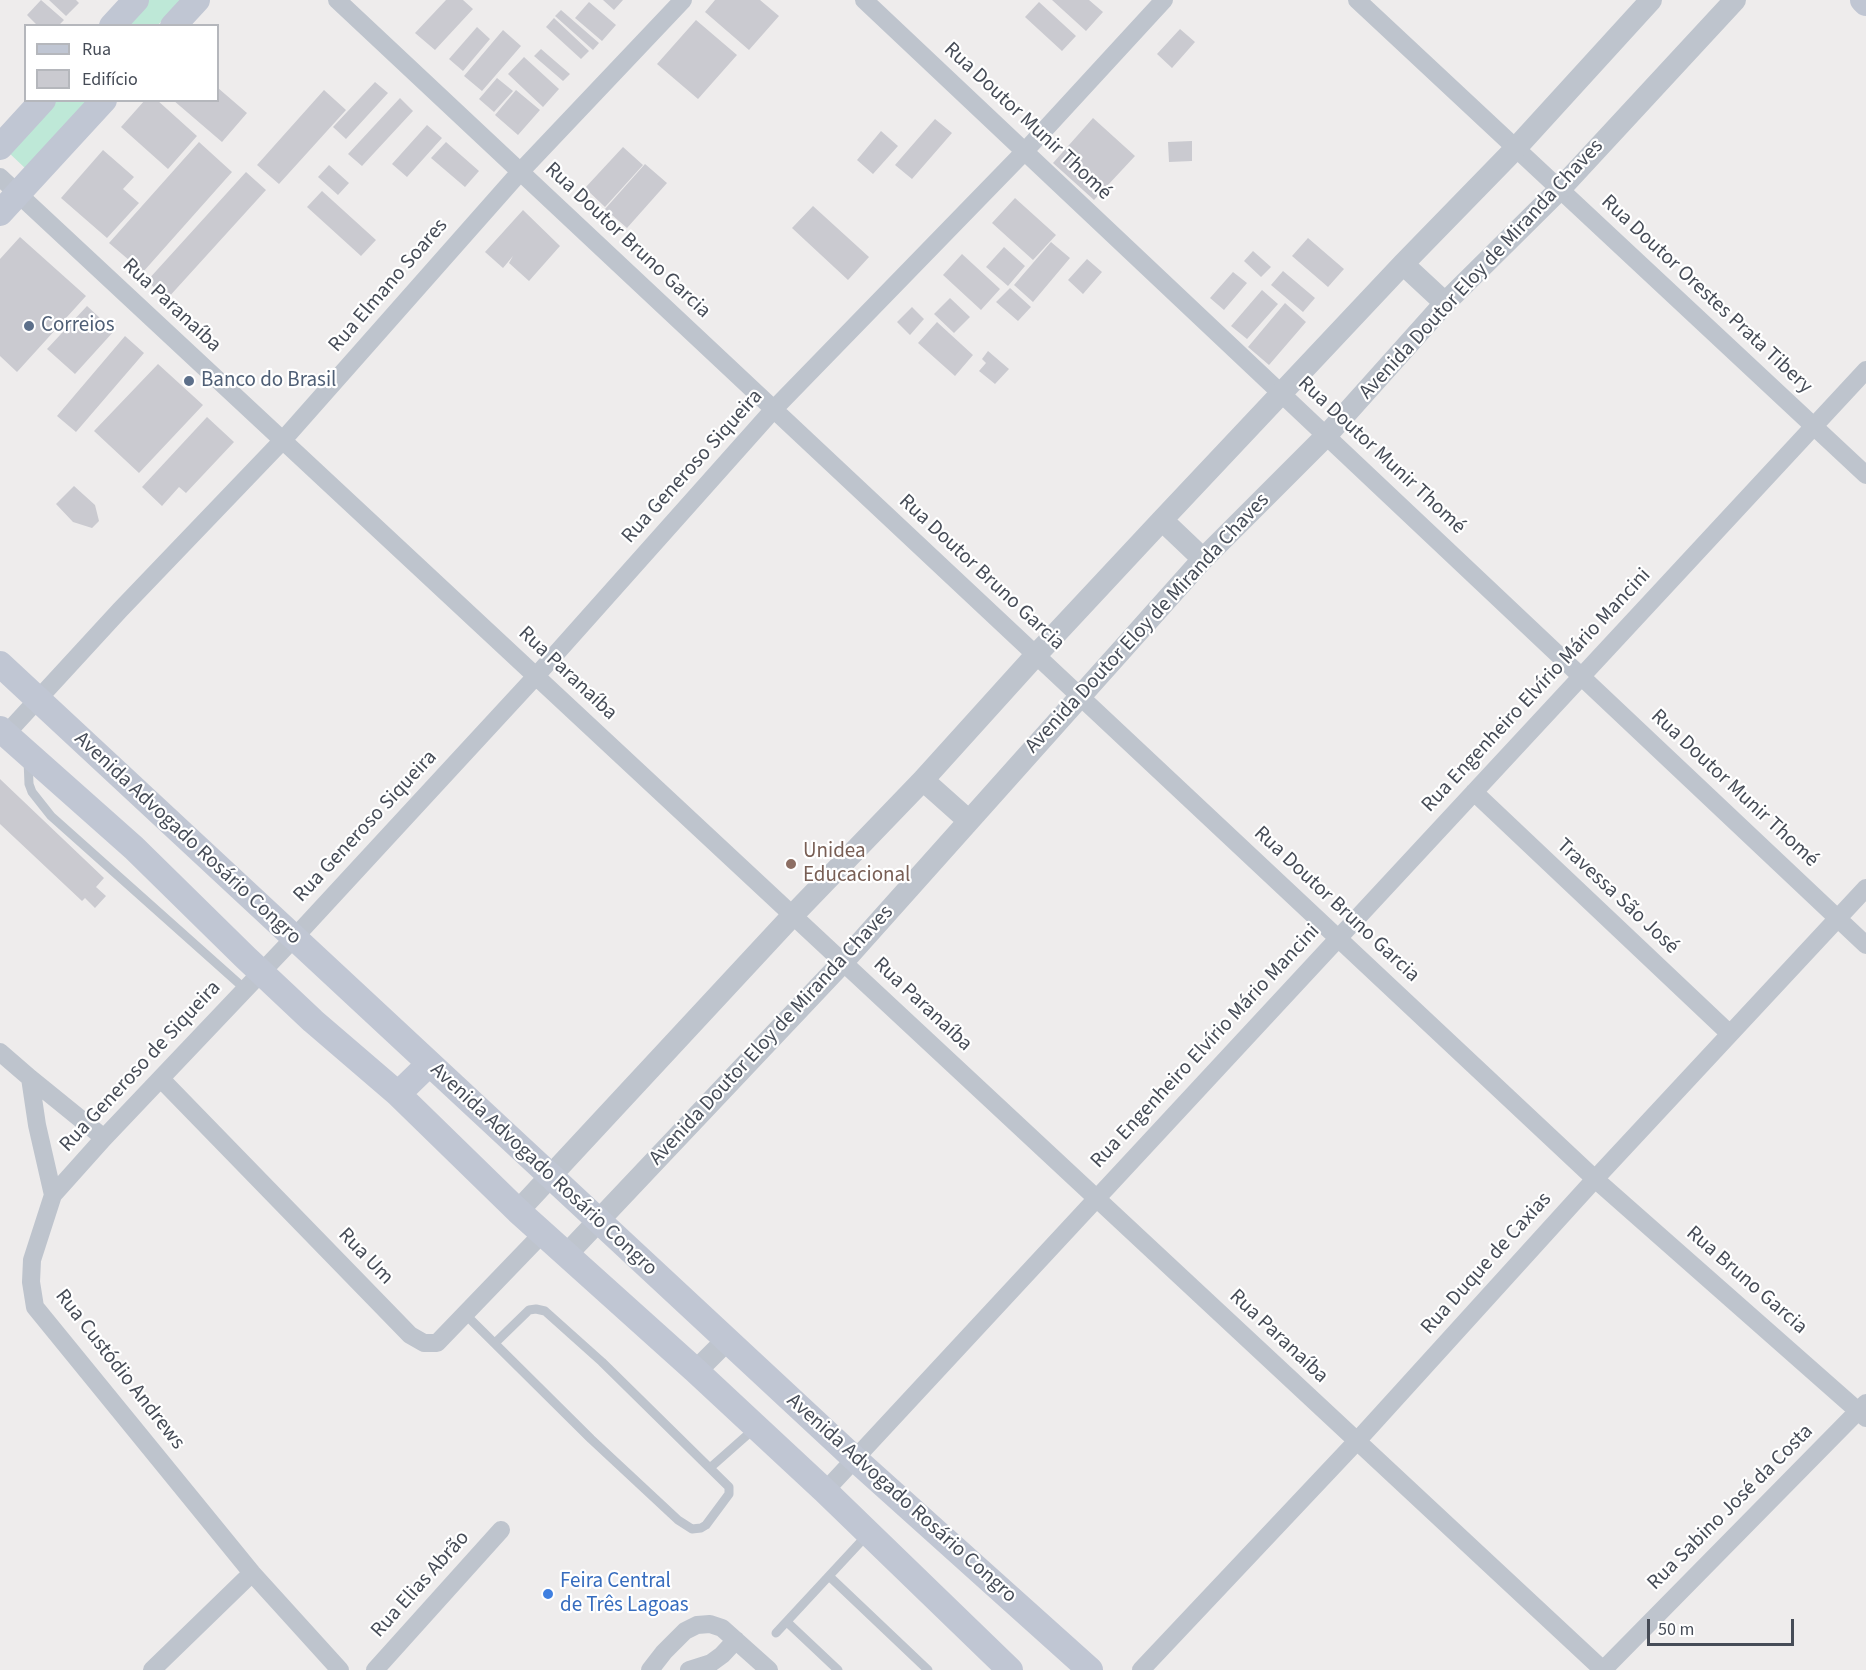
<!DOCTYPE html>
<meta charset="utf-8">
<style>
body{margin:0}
#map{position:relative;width:1866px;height:1670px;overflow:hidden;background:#eeecec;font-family:"Source Sans 3",sans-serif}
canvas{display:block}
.legend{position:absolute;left:24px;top:24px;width:195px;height:78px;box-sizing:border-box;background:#fff;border:2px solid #b5b7bc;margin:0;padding:8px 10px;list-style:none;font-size:18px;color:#464c57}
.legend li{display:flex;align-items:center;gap:12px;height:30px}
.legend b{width:30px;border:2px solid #b5b7bc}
.scale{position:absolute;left:1647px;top:1619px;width:147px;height:27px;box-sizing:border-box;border:3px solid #464c57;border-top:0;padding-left:8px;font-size:18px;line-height:21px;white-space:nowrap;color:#464c57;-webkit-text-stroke:4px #fff;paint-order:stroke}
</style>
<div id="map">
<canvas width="1866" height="1670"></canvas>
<ul class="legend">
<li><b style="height:8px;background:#c0c6d3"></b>Rua</li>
<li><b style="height:16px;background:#cacad0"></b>Edifício</li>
</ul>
<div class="scale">50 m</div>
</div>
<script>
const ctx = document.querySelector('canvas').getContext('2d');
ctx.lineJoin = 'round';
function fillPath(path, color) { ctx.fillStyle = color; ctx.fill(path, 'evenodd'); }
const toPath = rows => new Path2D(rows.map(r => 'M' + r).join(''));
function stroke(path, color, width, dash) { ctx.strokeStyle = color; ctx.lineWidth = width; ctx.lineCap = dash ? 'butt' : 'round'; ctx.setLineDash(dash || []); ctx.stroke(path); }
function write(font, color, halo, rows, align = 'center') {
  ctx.font = font + ' "Source Sans 3",sans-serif'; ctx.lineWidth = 4.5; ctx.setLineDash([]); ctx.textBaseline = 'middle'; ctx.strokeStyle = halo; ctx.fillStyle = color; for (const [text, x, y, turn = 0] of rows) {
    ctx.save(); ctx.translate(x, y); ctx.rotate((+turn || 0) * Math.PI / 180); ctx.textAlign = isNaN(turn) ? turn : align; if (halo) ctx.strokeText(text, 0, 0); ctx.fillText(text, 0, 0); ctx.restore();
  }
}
const green = toPath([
 [143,0,181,0,158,25,120,26],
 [55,101,91,101,26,169,7,151]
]);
const building = toPath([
 [41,0,64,20,58,26,38,26,27,15],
 [49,0,76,0,79,3,66,16],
 [446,0,463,0,473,9,435,50,415,33],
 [603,0,623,0,614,10],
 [715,0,760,0,779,16,749,50,705,12],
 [1052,0,1089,0,1103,12,1086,31],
 [589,2,616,25,602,41,575,18],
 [1039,2,1076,36,1062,51,1025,17],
 [561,10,599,43,593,50,555,16],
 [554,18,589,51,581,59,546,27],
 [696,20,737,55,698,99,657,64],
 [477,27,490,39,463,71,449,59],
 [1180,29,1195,42,1172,68,1157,54],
 [503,30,521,46,482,91,464,76],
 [541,49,570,74,563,81,534,56],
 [524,57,559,89,543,107,508,74],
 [497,78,513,91,494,112,479,99],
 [375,82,388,93,346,139,333,127],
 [218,88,247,113,222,142,173,100,218,100],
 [324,90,346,110,279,184,257,165],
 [516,90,540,110,518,135,495,115],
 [400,98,413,111,362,166,348,154],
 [145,100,157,100,197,136,168,169,121,127],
 [1093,118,1135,156,1094,200,1053,163],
 [935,119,952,133,912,179,895,165],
 [427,125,442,138,407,177,392,164],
 [881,131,898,146,873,174,857,160],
 [1192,141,1192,161,1169,162,1168,142],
 [199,142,232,172,143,272,109,243],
 [446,142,479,171,465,187,431,158],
 [623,147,643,165,605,207,585,188],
 [103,150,134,177,123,189,139,203,107,238,61,198],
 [645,164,667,183,627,228,605,209],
 [329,165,349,183,338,195,318,177],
 [246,172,266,190,167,299,147,281],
 [322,191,376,240,361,256,307,207],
 [1015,198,1056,235,1033,260,992,223],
 [813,206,869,257,848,280,792,228],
 [523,210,560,246,529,281,509,263,513,256,503,268,485,252],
 [20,237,86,296,17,372,0,356,0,259],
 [1308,238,1344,269,1328,287,1292,256],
 [1051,242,1070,258,1033,302,1014,285],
 [1004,247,1025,266,1008,286,986,267],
 [1253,251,1271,267,1261,277,1244,261],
 [962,254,1000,289,981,310,943,275],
 [1087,259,1102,272,1083,294,1068,280],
 [1283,271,1315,298,1303,312,1271,285],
 [1233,272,1247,283,1224,310,1210,298],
 [1010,288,1031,307,1018,321,996,302],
 [1262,290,1278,304,1247,339,1231,326],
 [950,298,970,317,954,333,934,314],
 [1285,303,1306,322,1269,365,1248,347],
 [87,306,114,331,75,374,47,349],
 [912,307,924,319,910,335,897,322],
 [937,322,973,355,955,376,918,343],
 [125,336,144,353,76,432,57,416],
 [988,351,1009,369,995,384,979,371,986,363,982,359],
 [158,364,203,405,139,473,94,431],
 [207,417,234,442,186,493,179,487,162,506,142,487],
 [74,486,95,505,99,521,92,528,73,522,56,504],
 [0,779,104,878,96,887,106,896,95,908,85,898,82,901,0,824]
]);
const service = toPath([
 [28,760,29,784,32,792,51,816,245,989],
 [465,1314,591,1439,678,1520,692,1529,701,1528,706,1525,729,1494,729,1487,602,1362,545,1311,536,1309,529,1310,495,1343],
 [711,1467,754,1429],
 [830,1577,928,1670],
 [787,1622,838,1670],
 [776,1633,867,1535]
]);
const minor = toPath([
 [337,0,1595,1179,1866,1418],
 [864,0,1866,945],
 [1357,0,1866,475],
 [0,177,1603,1670],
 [6,734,120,610,283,440,520,172,683,0],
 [1474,792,1730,1034],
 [0,1052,30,1078,104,1138],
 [30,1078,37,1125,53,1195,32,1260,31,1282,35,1307,252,1573,340,1670],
 [161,1079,410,1335,424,1343,437,1343,543,1233],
 [53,1195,104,1138,294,938,536,676,774,409,1025,151,1164,0],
 [825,1491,1866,370],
 [152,1670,252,1573],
 [375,1670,501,1530],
 [650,1670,664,1652,685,1631,697,1625,710,1624,722,1628,769,1670],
 [689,1670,711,1663,722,1655,736,1640],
 [1141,1670,1357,1441,1595,1179,1866,888],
 [1603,1670,1866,1403]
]);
const tertiary = toPath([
 [1403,264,1445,303],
 [1162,520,1203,559],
 [923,780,969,821],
 [518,1211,793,915,923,780,1036,655,1162,520,1403,264,1516,148,1651,0],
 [567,1254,843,962,1203,559,1326,436,1445,303,1560,189,1735,0],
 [696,1371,727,1340]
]);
const secondary = toPath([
 [1863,0,1866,3],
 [112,26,136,0],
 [173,26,197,0],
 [0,147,43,100],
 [0,213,104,100],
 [0,664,855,1459,1090,1670],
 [0,729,134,848,245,957,313,1021,398,1094,518,1211,696,1371,825,1491,1010,1670],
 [398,1094,429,1064]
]);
const markers = [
 [29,326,6,"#5c6f8a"],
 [189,381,6,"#5c6f8a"],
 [791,864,6,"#8d6e63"],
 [548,1594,6,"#3f7fe0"]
];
const streetNames = [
 ["Rua Doutor Munir Thomé",1027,122,43],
 ["Rua Doutor Bruno Garcia",627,241,43],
 ["Avenida Doutor Eloy de Miranda Chaves",1482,270,-47],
 ["Rua Elmano Soares",389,286,-49],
 ["Rua Doutor Orestes Prata Tibery",1706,295,43],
 ["Rua Paranaíba",171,306,43],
 ["Rua Doutor Munir Thomé",1381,456,43],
 ["Rua Generoso Siqueira",693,467,-48],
 ["Rua Doutor Bruno Garcia",981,573,43],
 ["Avenida Doutor Eloy de Miranda Chaves",1148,624,-47],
 ["Rua Paranaíba",567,674,43],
 ["Rua Engenheiro Elvírio Mário Mancini",1537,691,-47],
 ["Rua Doutor Munir Thomé",1734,789,43],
 ["Rua Generoso Siqueira",366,827,-47],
 ["Avenida Advogado Rosário Congro",187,839,43],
 ["Travessa São José",1617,897,43],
 ["Rua Doutor Bruno Garcia",1336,905,43],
 ["Rua Paranaíba",922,1005,43],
 ["Avenida Doutor Eloy de Miranda Chaves",772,1036,-47],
 ["Rua Engenheiro Elvírio Mário Mancini",1206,1047,-47],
 ["Rua Generoso de Siqueira",141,1067,-47],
 ["Avenida Advogado Rosário Congro",543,1170,43],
 ["Rua Um",365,1257,46],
 ["Rua Duque de Caxias",1487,1264,-48],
 ["Rua Bruno Garcia",1746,1281,41],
 ["Rua Paranaíba",1278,1337,43],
 ["Rua Custódio Andrews",119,1370,52],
 ["Avenida Advogado Rosário Congro",901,1499,42],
 ["Rua Sabino José da Costa",1731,1508,-45],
 ["Rua Elias Abrão",421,1585,-48]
];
const serviceNames = [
 ["Correios",41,326],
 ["Banco do Brasil",201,381]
];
const educationNames = [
 ["Unidea",803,852],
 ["Educacional",803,876]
];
const shopNames = [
 ["Feira Central",560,1582],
 ["de Três Lagoas",560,1606]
];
fillPath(green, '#bee8d7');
fillPath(building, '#cacad0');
stroke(service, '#bec4cd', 9);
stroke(minor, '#bec4cd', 18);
stroke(tertiary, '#bec4cd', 22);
stroke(secondary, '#c0c6d3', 26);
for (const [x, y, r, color] of markers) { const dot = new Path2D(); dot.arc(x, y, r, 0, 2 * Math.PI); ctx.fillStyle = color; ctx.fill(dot); stroke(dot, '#fff', 2); }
write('21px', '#464c57', '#fff', streetNames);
write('21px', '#4e5e75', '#fff', serviceNames, 'left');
write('21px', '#785e54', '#fff', educationNames, 'left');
write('21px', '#366cbe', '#fff', shopNames, 'left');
</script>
